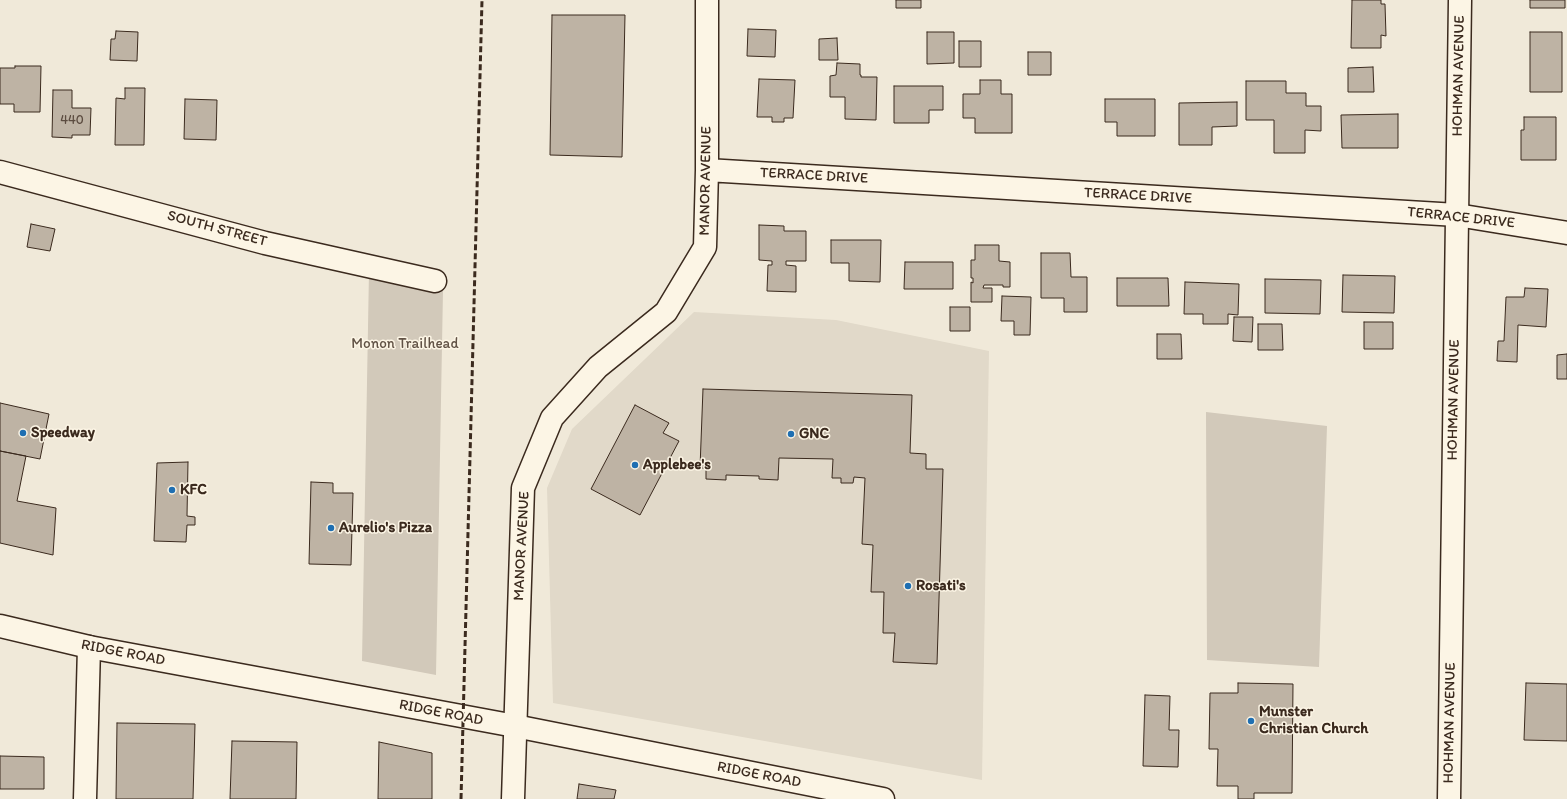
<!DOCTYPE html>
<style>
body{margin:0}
canvas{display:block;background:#f0e9d9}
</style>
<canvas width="1567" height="799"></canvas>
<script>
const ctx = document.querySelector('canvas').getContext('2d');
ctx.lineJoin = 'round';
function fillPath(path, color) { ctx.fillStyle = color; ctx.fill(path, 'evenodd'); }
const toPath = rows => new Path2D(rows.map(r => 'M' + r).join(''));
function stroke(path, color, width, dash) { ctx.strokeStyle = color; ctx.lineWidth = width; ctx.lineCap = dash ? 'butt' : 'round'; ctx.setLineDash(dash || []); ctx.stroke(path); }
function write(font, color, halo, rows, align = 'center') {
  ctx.font = font + ' Itim,sans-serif'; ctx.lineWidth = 3; ctx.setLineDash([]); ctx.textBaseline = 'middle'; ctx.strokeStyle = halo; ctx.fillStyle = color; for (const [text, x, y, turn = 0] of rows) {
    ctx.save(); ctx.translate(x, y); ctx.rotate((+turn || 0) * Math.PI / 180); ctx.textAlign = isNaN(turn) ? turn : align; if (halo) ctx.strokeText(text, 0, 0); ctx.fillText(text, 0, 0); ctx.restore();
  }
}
const built = toPath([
 [694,312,836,320,989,351,982,780,553,703,547,488,572,429]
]);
const green = toPath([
 [369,271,443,290,436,675,362,661],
 [1206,412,1327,426,1319,667,1207,660]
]);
const building = toPath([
 [896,0,921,0,921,8,896,8,896,0],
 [1352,0,1381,0,1381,4,1385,4,1386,36,1381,35,1381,48,1351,48,1352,0],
 [1530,0,1565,0,1565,8,1530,8,1530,0],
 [552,15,625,15,622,157,550,155,552,15],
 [748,29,776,30,775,57,747,56,748,29],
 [116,31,138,32,137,61,110,60,111,39,115,39,116,31],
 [927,32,954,32,954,63,927,64,927,32],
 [1530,32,1562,32,1562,92,1530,92,1530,32],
 [837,38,838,60,819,60,819,39,837,38],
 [959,41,981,41,981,67,959,67,959,41],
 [1028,52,1051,52,1051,75,1028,75,1028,52],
 [837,63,860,64,860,75,861,75,861,77,877,77,876,120,845,119,845,97,830,97,830,76,836,75,837,63],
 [15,66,41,66,40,112,14,112,14,104,0,104,0,68,15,68,15,66],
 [1373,67,1374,92,1348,92,1348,68,1373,67],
 [759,79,795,80,793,118,784,118,784,122,772,122,772,117,757,117,759,79],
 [980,80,1001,80,1001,94,1012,94,1012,133,975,133,975,118,963,118,963,94,980,94,980,80],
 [1246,81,1286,81,1286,93,1306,93,1306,106,1321,106,1321,131,1305,130,1305,153,1274,153,1274,120,1246,120,1246,81],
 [894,86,943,86,943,110,929,110,929,123,894,123,894,86],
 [125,88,145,88,144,145,115,145,116,98,125,99,125,88],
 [53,90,72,90,72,108,91,108,90,135,72,135,72,138,52,137,53,90],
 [185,99,217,100,216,140,184,139,185,99],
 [1105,99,1155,99,1155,136,1117,136,1117,122,1105,122,1105,99],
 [1237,102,1237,126,1212,127,1212,145,1179,145,1179,103,1237,102],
 [1398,114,1398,148,1342,148,1341,115,1398,114],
 [1524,117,1556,117,1556,160,1521,160,1521,130,1524,130,1524,117],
 [31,224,55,229,50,251,27,247,31,224],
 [759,225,784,226,784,231,806,231,806,261,786,261,786,265,796,266,796,292,767,291,768,265,772,265,772,261,759,260,759,225],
 [831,240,881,240,880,282,849,281,849,263,831,263,831,240],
 [975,245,999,245,999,261,1010,262,1010,287,1003,287,1003,285,984,285,983,288,992,288,992,302,971,302,971,282,973,283,973,278,971,278,971,260,975,260,975,245],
 [1041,253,1070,253,1071,277,1087,277,1087,312,1064,312,1064,298,1041,298,1041,253],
 [905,262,953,262,953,289,904,289,905,262],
 [1343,275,1395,276,1394,313,1342,312,1343,275],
 [1117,278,1168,278,1169,306,1117,306,1117,278],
 [1265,279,1321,280,1320,314,1265,313,1265,279],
 [1185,282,1239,284,1238,315,1228,314,1228,324,1203,324,1203,314,1184,314,1185,282],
 [1525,288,1548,289,1546,327,1518,325,1517,362,1497,361,1498,341,1504,341,1506,297,1524,297,1525,288],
 [1002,296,1031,297,1030,335,1014,335,1014,321,1001,321,1002,296],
 [950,307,970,307,970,331,950,331,950,307],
 [1234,317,1253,317,1252,342,1233,341,1234,317],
 [1364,322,1393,322,1393,349,1364,349,1364,322],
 [1258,324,1282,324,1283,350,1258,350,1258,324],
 [1157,334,1181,334,1182,359,1157,359,1157,334],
 [1567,354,1567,379,1557,379,1557,355,1567,354],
 [703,389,912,395,910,453,926,454,926,469,943,469,937,664,893,662,895,633,883,633,884,592,871,592,873,545,862,544,865,478,854,477,853,483,841,483,841,478,832,478,833,459,779,458,778,480,759,479,759,476,726,475,726,480,706,479,706,468,700,468,703,389],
 [0,403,49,414,40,459,0,451,0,403],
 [635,405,669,423,663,433,679,441,640,515,591,489,635,405],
 [0,451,26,456,17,501,56,508,53,555,0,543,0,451],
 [188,462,187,516,195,517,195,525,187,525,186,542,154,541,157,463,188,462],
 [311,482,333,483,333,493,353,493,351,565,309,564,311,482],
 [1238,683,1293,684,1292,793,1254,793,1254,799,1238,799,1238,786,1217,786,1218,749,1209,749,1210,693,1238,693,1238,683],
 [1526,683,1567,684,1567,741,1524,740,1526,683],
 [1145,695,1170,696,1169,730,1179,730,1178,767,1143,766,1145,695],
 [117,723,195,724,193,799,116,799,117,723],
 [232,741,297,742,296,799,230,799,232,741],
 [379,742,432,753,432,799,378,799,379,742],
 [0,756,44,757,44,789,0,789,0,756],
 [579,784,616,790,614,799,577,799,579,784]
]);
const street = toPath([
 [707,170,1457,215,1567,233],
 [0,172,265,243,435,281],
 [85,799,89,647],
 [513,799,523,488,552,418,598,367,666,312,705,247,707,170,707,0]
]);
const secondary = toPath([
 [1449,799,1460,0]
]);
const primary = toPath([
 [0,626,89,647,515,726,883,799]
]);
const rail = toPath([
 [461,799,482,0]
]);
const markers = [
 [23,433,4,"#1f6fb2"],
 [791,434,4,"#1f6fb2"],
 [635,465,4,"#1f6fb2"],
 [172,490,4,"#1f6fb2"],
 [331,528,4,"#1f6fb2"],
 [908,586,4,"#1f6fb2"],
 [1251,721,4,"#1f6fb2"]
];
const numberNames = [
 ["440",72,121]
];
const streetNames = [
 ["HOHMAN AVENUE",1459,76,-89],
 ["TERRACE DRIVE",814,176,3],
 ["MANOR AVENUE",706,181,-89],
 ["TERRACE DRIVE",1138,196,3],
 ["TERRACE DRIVE",1461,218,6],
 ["SOUTH STREET",217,229,15],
 ["HOHMAN AVENUE",1454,400,-89],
 ["MANOR AVENUE",522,546,-87],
 ["RIDGE ROAD",123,653,11],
 ["RIDGE ROAD",441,713,11],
 ["HOHMAN AVENUE",1450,723,-89],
 ["RIDGE ROAD",759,775,11]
];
const parkNames = [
 ["Monon Trailhead",405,344]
];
const poiNames = [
 ["Speedway",31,433],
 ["GNC",799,434],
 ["Applebee's",643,465],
 ["KFC",180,490],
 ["Aurelio's Pizza",339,528],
 ["Rosati's",916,586],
 ["Munster",1259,712],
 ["Christian Church",1259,729]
];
fillPath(built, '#e1d9c9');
fillPath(green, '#d2c9ba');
fillPath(building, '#beb3a4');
stroke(building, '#3b2a1e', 1);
stroke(street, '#3b2a1e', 25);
stroke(secondary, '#3b2a1e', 25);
stroke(primary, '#3b2a1e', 25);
stroke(street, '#fcf5e5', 22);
stroke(secondary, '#fcf5e5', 22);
stroke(primary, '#fcf5e5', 22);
stroke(rail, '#3b2a1e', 3, [6, 3]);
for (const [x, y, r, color] of markers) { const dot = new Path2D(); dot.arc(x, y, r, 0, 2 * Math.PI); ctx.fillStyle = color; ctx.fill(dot); stroke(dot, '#fcf5e5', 1.5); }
write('13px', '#5c4c40', null, numberNames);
write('15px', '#3b2a1e', '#fcf5e5', streetNames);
write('15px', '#615245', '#fcf5e5', parkNames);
write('bold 15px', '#3b2a1e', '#fcf5e5', poiNames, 'left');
</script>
